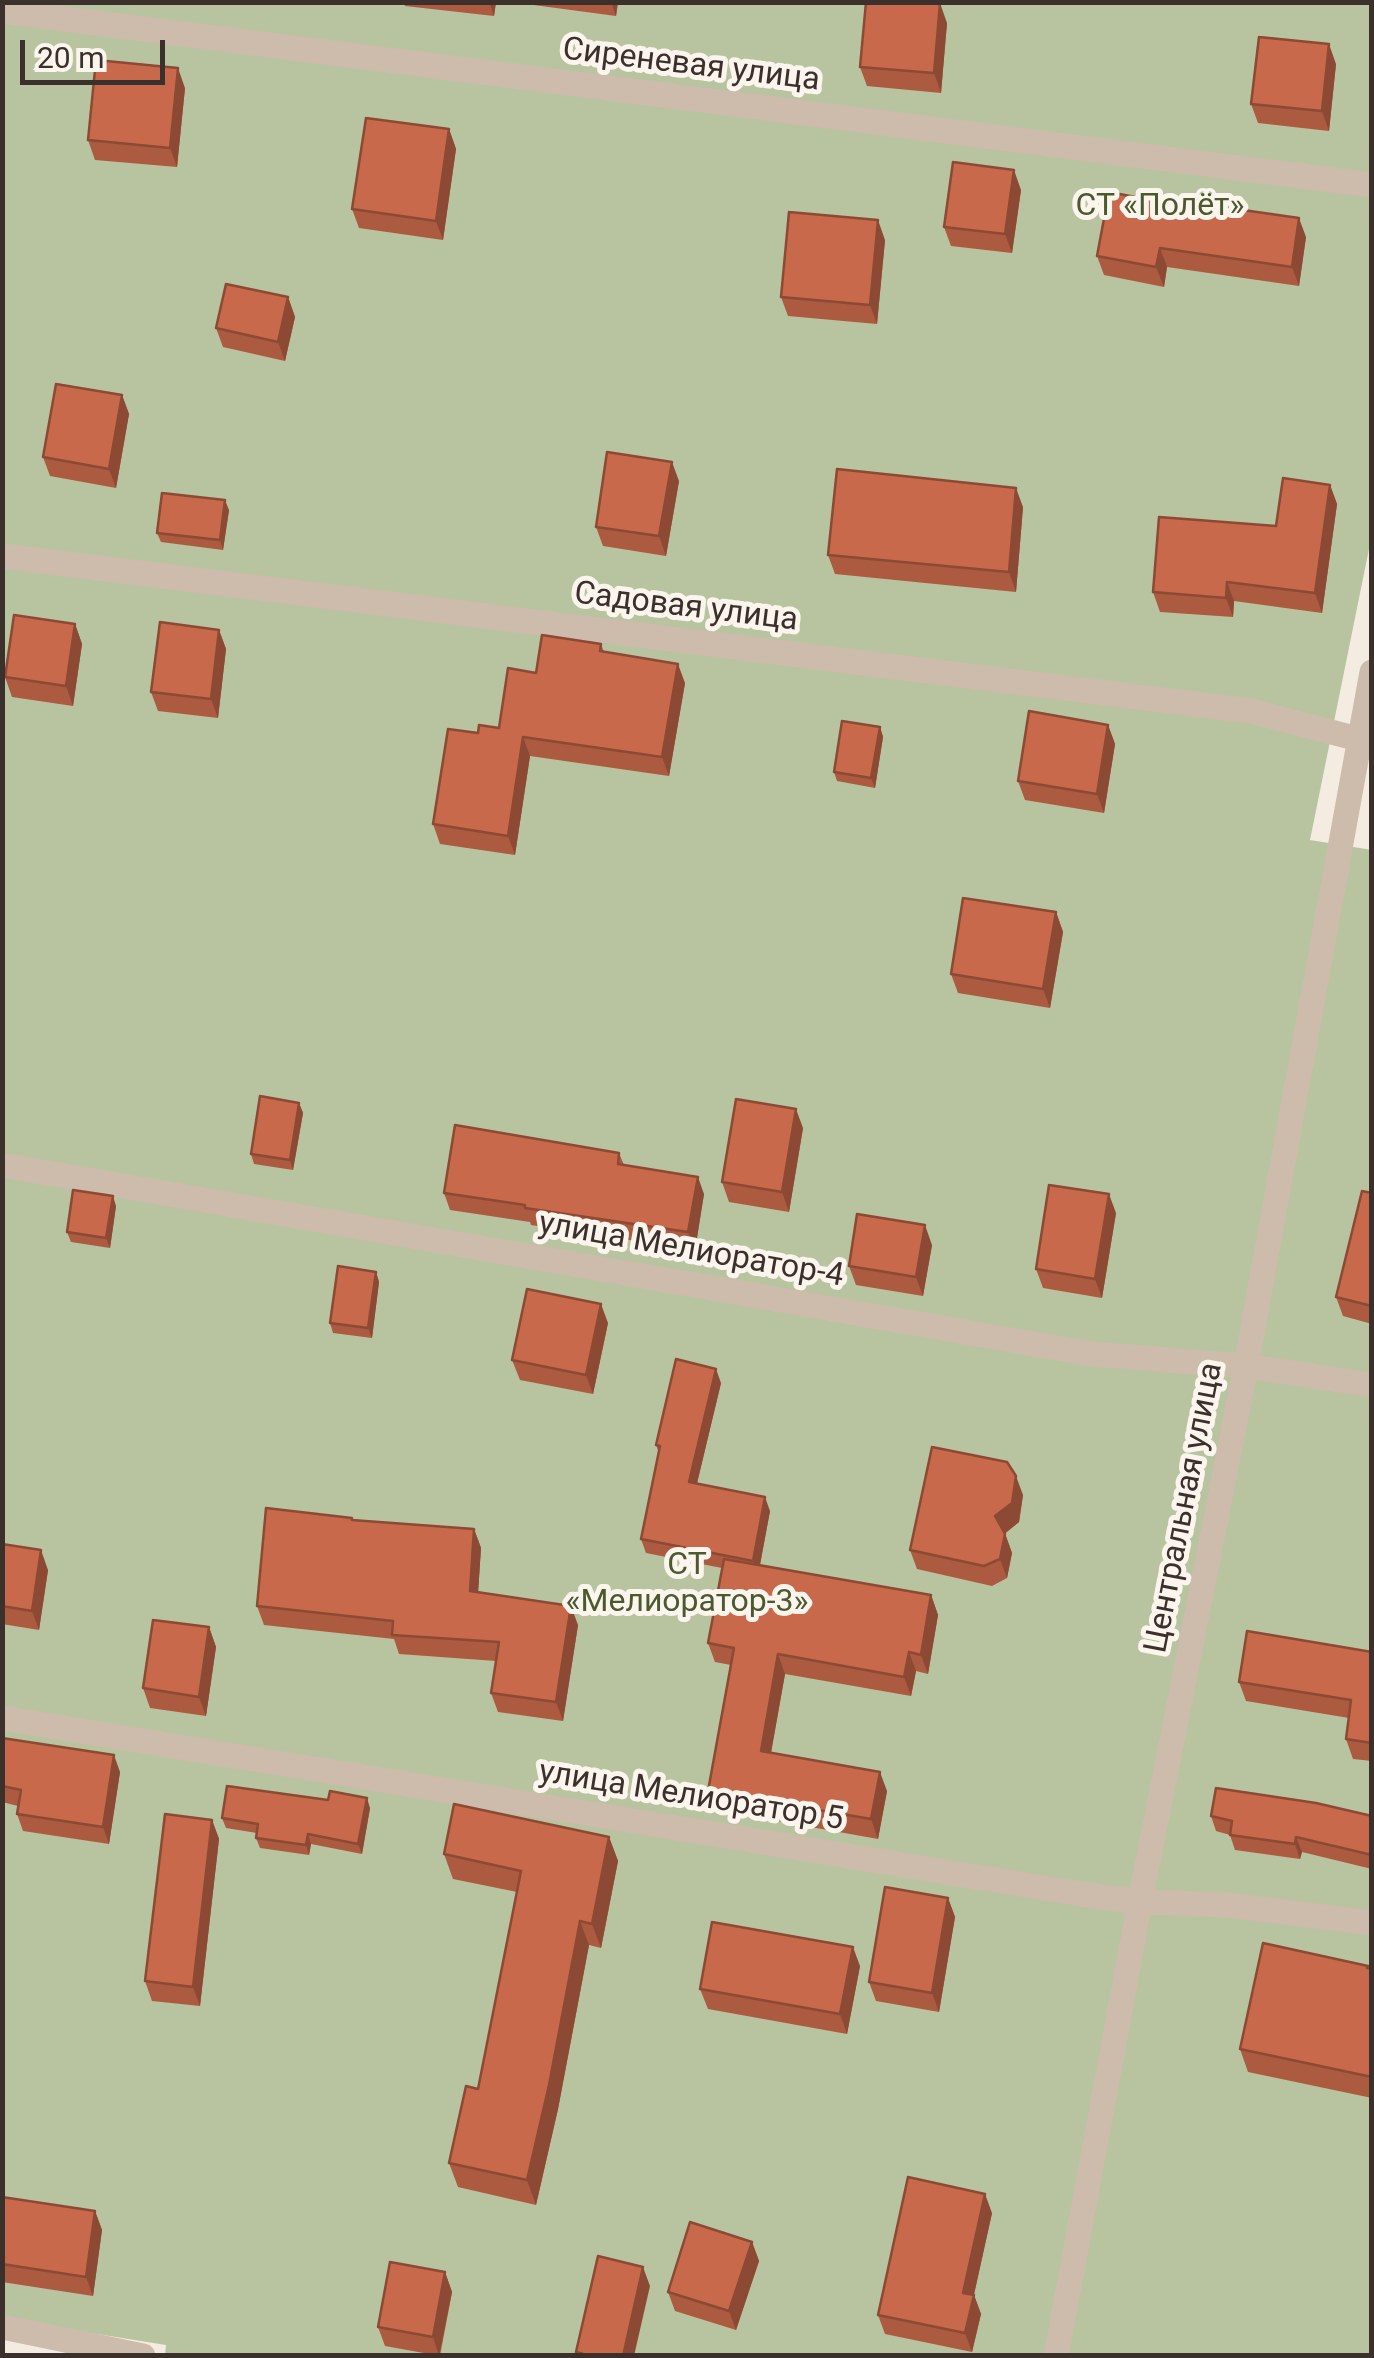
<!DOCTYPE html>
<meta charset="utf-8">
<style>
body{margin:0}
#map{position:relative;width:1374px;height:2358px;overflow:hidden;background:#f4ebe1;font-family:Roboto,sans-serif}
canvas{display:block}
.frame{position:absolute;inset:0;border:5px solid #3b302b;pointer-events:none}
.scale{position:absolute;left:20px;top:40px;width:145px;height:45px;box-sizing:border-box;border:5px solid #3b302b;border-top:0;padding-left:12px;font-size:30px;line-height:35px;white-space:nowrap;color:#3b302b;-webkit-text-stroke:8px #fbf5ee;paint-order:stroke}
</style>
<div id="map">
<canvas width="1374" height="2358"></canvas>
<div class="frame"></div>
<div class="scale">20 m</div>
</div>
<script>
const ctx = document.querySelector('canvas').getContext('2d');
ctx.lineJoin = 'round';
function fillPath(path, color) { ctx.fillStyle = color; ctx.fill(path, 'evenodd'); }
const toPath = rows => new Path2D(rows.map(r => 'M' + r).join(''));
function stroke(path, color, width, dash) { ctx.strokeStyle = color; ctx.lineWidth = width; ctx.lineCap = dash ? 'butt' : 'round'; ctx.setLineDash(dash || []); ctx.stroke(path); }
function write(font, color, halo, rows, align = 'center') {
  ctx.font = font + ' Roboto,sans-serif'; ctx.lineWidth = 10; ctx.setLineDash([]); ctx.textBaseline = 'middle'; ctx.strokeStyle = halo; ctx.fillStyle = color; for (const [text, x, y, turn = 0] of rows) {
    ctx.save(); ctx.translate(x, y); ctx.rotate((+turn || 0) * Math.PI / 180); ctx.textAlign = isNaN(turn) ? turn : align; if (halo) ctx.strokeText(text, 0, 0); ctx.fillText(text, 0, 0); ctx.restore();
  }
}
const green = toPath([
 [2,3,1371,3,1371,539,1310,840,1372,850,1371,2355,165,2356,166,2345,3,2319]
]);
const minor = toPath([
 [2,11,1372,185],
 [2,556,1251,711,1358,739],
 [2,1165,1092,1354,1246,1366,1372,1385],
 [2,1718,1081,1894,1140,1902,1228,1905,1372,1923],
 [2,2327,143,2356],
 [1056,2356,1140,1902,1246,1366,1372,672]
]);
const wall = toPath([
 [404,2,496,2,494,16,405,6],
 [511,2,618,2,616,16],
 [947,23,941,93,867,86,860,67],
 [1336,64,1329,131,1258,123,1251,104],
 [185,88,177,167,95,160,88,140],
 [449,129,456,149,443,240,359,228,352,209],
 [1021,190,1012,253,951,246,944,227],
 [1109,192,1306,237,1299,286,1167,267,1164,287,1104,275,1097,256],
 [885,240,877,324,788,316,781,297],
 [288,297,295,317,285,361,223,347,216,328],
 [122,395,129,414,116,488,50,476,43,457],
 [679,481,666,556,603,546,596,527],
 [1330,485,1337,504,1322,613,1234,601,1233,617,1160,612,1153,592,1276,526],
 [1023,507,1016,592,835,574,828,555],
 [229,510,223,550,161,542,157,533],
 [75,624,82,644,73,706,12,697,5,677],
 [219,630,226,649,218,718,158,711,151,692],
 [601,644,604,652,685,683,669,776,530,756,515,855,440,844,433,824,478,733,499,728,536,673],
 [1108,725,1115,744,1104,813,1025,800,1018,781],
 [880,727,883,737,875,788,837,781,834,772],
 [1056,912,1063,932,1050,1008,958,993,951,974],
 [299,1103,303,1113,293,1170,254,1164,251,1154],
 [803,1128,789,1212,729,1202,722,1182],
 [619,1153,624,1165,704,1194,695,1250,531,1225,530,1222,450,1210,444,1193],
 [1372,1193,1372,1324,1343,1316,1336,1297],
 [116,1206,110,1248,71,1242,67,1232],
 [1116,1213,1102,1298,1043,1288,1036,1269],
 [932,1245,923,1296,856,1285,849,1266],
 [376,1272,379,1282,372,1338,333,1333,330,1323],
 [608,1323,593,1394,520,1380,512,1360],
 [721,1383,697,1483,770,1511,760,1565,931,1595,938,1615,928,1674,916,1671,911,1696,785,1674,771,1752,887,1791,878,1839,716,1810,708,1791,731,1665,715,1662,708,1643,722,1568,646,1553,641,1539,659,1453,656,1445],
 [1023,1495,1019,1522,1005,1533,1012,1553,1007,1578,992,1586,917,1569,910,1550],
 [353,1520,474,1529,481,1548,478,1592,578,1625,563,1721,498,1712,491,1693,496,1661,399,1654,394,1639,264,1625,257,1606],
 [2,1544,48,1570,39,1630,2,1624],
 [209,1627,216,1647,206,1716,150,1708,143,1688],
 [1339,1648,1372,1652,1372,1761,1353,1759,1346,1739,1349,1718,1246,1701,1239,1682],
 [2,1738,120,1772,109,1844,23,1831,17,1814,18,1806,2,1802],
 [370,1808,362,1854,311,1844,309,1855,260,1848,256,1838,257,1833,226,1828,222,1818],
 [1211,1816,1372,1816,1372,1869,1302,1852,1300,1859,1235,1850,1230,1835,1216,1831],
 [212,1820,219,1839,200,2006,152,2001,145,1981],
 [522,1820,609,1837,618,1861,601,1948,589,1945,558,2109,536,2205,458,2187,449,2163,478,2089,517,1892,453,1879,444,1854],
 [948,1898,955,1917,939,2012,876,2001,869,1982],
 [860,1966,847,2034,708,2009,700,1989],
 [1368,1966,1369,1969,1372,1969,1372,2098,1248,2072,1240,2049],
 [2,2197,95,2211,102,2230,93,2296,2,2282],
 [992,2213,974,2295,981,2314,972,2352,885,2334,878,2315],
 [752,2242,759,2261,736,2330,675,2311,668,2292],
 [445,2272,452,2292,440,2356,385,2346,378,2327]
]);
const shadedWall = toPath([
 [489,2,496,2,494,16],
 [611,2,618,2,616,16],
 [940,3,947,23,941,93,934,73],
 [1329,44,1336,64,1329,131,1322,111],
 [178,68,185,88,177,167,170,148],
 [449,129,456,149,443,240,436,221],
 [1014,170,1021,190,1012,253,1005,234],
 [1299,218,1306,237,1299,286,1292,267],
 [878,220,885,240,877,324,870,305],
 [1160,248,1167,267,1164,287,1156,267],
 [288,297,295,317,285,361,278,342],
 [122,395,129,414,116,488,109,469],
 [672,462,679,481,666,556,659,536],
 [1330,485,1337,504,1322,613,1315,593],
 [1016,488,1023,507,1016,592,1009,572],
 [225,500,229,510,223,550,220,540],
 [1227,582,1234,601,1233,617,1226,598],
 [75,624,82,644,73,706,66,686],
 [219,630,226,649,218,718,211,699],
 [678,664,685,683,669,776,662,757],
 [1108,725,1115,744,1104,813,1097,794],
 [880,727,883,737,875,788,871,778],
 [523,737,530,756,515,855,508,836],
 [1056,912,1063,932,1050,1008,1043,989],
 [299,1103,303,1113,293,1170,290,1160],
 [796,1109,803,1128,789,1212,782,1192],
 [698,1177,704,1194,695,1250,688,1232],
 [1109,1194,1116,1213,1102,1298,1095,1279],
 [113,1196,116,1206,110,1248,106,1238],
 [925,1225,932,1245,923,1296,916,1277],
 [376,1272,379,1282,372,1338,368,1328],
 [601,1304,608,1323,593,1394,586,1375],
 [716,1369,721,1383,694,1496,689,1482],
 [1016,1476,1023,1495,1019,1522,1002,1536,995,1516],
 [765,1497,770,1511,758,1575,753,1561],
 [474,1529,481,1548,477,1610,470,1591],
 [1005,1534,1012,1553,1007,1578,1000,1559],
 [41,1550,48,1570,39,1630,32,1611],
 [931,1595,938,1615,928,1674,921,1655],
 [571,1606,578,1625,563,1721,556,1702],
 [209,1627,216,1647,206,1716,199,1697],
 [909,1652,916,1671,911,1696,904,1677],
 [778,1654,785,1674,768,1770,761,1751],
 [114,1755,120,1772,109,1844,103,1827],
 [880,1772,887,1791,878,1839,871,1819],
 [367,1798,370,1808,362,1854,358,1844],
 [212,1820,219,1839,200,2006,193,1987],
 [308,1834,311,1844,309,1855,306,1845],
 [609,1837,618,1861,601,1948,592,1924],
 [1296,1837,1302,1852,1300,1859,1295,1844],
 [948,1898,955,1917,939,2012,932,1993],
 [580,1921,589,1945,558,2109,536,2205,527,2180],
 [853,1947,860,1966,847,2034,840,2014],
 [985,2194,992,2213,970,2312,963,2293],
 [95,2211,102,2230,93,2296,86,2277],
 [752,2242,759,2261,736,2330,729,2311],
 [643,2267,650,2286,634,2356,623,2356],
 [445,2272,452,2292,439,2356,433,2337],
 [974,2295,981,2314,972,2352,965,2333]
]);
const building = toPath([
 [866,2,940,3,934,73,860,67,866,2],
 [1259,37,1329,44,1322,111,1251,104,1259,37],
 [96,60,178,68,170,148,88,140,96,60],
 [366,118,449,129,436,221,352,209,366,118],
 [953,162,1014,170,1005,234,944,227,953,162],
 [1109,192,1214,212,1215,206,1299,218,1292,267,1160,248,1156,267,1097,256,1109,192],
 [789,212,878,220,870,305,781,297,789,212],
 [226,284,288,297,278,342,216,328,226,284],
 [56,384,122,395,109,469,43,457,56,384],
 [607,452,672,462,659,536,596,527,607,452],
 [837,469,1016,488,1009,572,828,555,837,469],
 [1283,478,1330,485,1315,593,1227,582,1226,598,1153,592,1159,517,1276,526,1283,478],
 [162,493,225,500,220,540,157,533,162,493],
 [14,615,75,624,66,686,5,677,14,615],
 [160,622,219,630,211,699,151,692,160,622],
 [542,635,601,644,600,651,678,664,662,757,523,737,508,836,433,824,448,729,478,733,479,725,499,728,508,668,536,673,542,635],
 [1029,711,1108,725,1097,794,1018,781,1029,711],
 [842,721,880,727,871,778,834,772,842,721],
 [963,898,1056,912,1043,989,951,974,963,898],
 [260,1096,299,1103,290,1160,251,1154,260,1096],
 [736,1099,796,1109,782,1192,722,1182,736,1099],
 [455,1125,619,1153,618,1164,698,1177,688,1232,525,1208,525,1205,444,1193,455,1125],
 [1049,1185,1109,1194,1095,1279,1036,1269,1049,1185],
 [73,1190,113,1196,106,1238,67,1232,73,1190],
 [1362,1191,1372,1193,1372,1306,1336,1297,1362,1191],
 [857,1214,925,1225,916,1277,849,1266,857,1214],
 [338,1266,376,1272,368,1328,330,1323,338,1266],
 [527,1289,601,1304,586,1375,512,1360,527,1289],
 [676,1359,716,1369,689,1482,765,1497,753,1561,641,1539,660,1446,656,1445,676,1359],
 [932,1447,1007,1462,1016,1476,1012,1503,995,1516,1005,1534,1000,1559,984,1566,910,1550,932,1447],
 [266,1508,352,1518,352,1520,474,1529,470,1591,571,1606,556,1702,491,1693,499,1642,392,1635,393,1621,257,1606,266,1508],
 [2,1544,41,1550,32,1611,2,1606,2,1544],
 [724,1559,931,1595,921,1655,909,1652,904,1677,778,1654,761,1751,880,1772,871,1819,708,1791,734,1648,708,1643,724,1559],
 [153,1620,209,1627,199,1697,143,1688,153,1620],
 [1247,1631,1372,1652,1372,1743,1346,1739,1351,1700,1239,1682,1247,1631],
 [2,1738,114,1755,103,1827,17,1814,21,1790,2,1786,2,1738],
 [227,1786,328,1800,330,1791,367,1798,358,1844,308,1834,306,1845,256,1838,258,1824,222,1818,227,1786],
 [1216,1788,1316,1803,1372,1816,1372,1855,1296,1837,1295,1844,1230,1835,1232,1821,1211,1816,1216,1788],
 [454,1804,609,1837,592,1924,580,1921,549,2085,527,2180,449,2163,466,2086,478,2089,521,1871,444,1854,454,1804],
 [165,1814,212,1820,193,1987,145,1981,165,1814],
 [885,1887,948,1898,932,1993,869,1982,885,1887],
 [712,1922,853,1947,840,2014,700,1989,712,1922],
 [1263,1943,1368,1966,1367,1968,1372,1969,1372,2077,1240,2049,1263,1943],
 [908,2177,985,2194,963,2293,974,2295,965,2333,878,2315,908,2177],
 [2,2197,95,2211,86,2277,2,2264,2,2197],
 [690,2222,752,2242,729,2311,668,2292,690,2222],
 [598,2256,643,2267,623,2356,591,2356,576,2352,598,2256],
 [390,2262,445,2272,433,2337,378,2327,390,2262]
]);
const streetNames = [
 ["Сиреневая улица",691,66,7],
 ["Садовая улица",686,608,7],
 ["улица Мелиоратор-4",691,1251,10],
 ["Центральная улица",1185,1508,-79],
 ["улица Мелиоратор 5",691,1797,9]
];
const parkNames = [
 ["СТ «Полёт»",1160,207],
 ["СТ",687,1566],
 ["«Мелиоратор-3»",687,1603]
];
fillPath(green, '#b8c4a0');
stroke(minor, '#cdbbac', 25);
fillPath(wall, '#ac5a40');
fillPath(shadedWall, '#8c4a34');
fillPath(building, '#c8694b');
stroke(building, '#8c4a34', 2.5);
write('32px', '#3b302b', '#fbf5ee', streetNames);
write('32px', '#4a5a2e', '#fbf5ee', parkNames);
</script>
